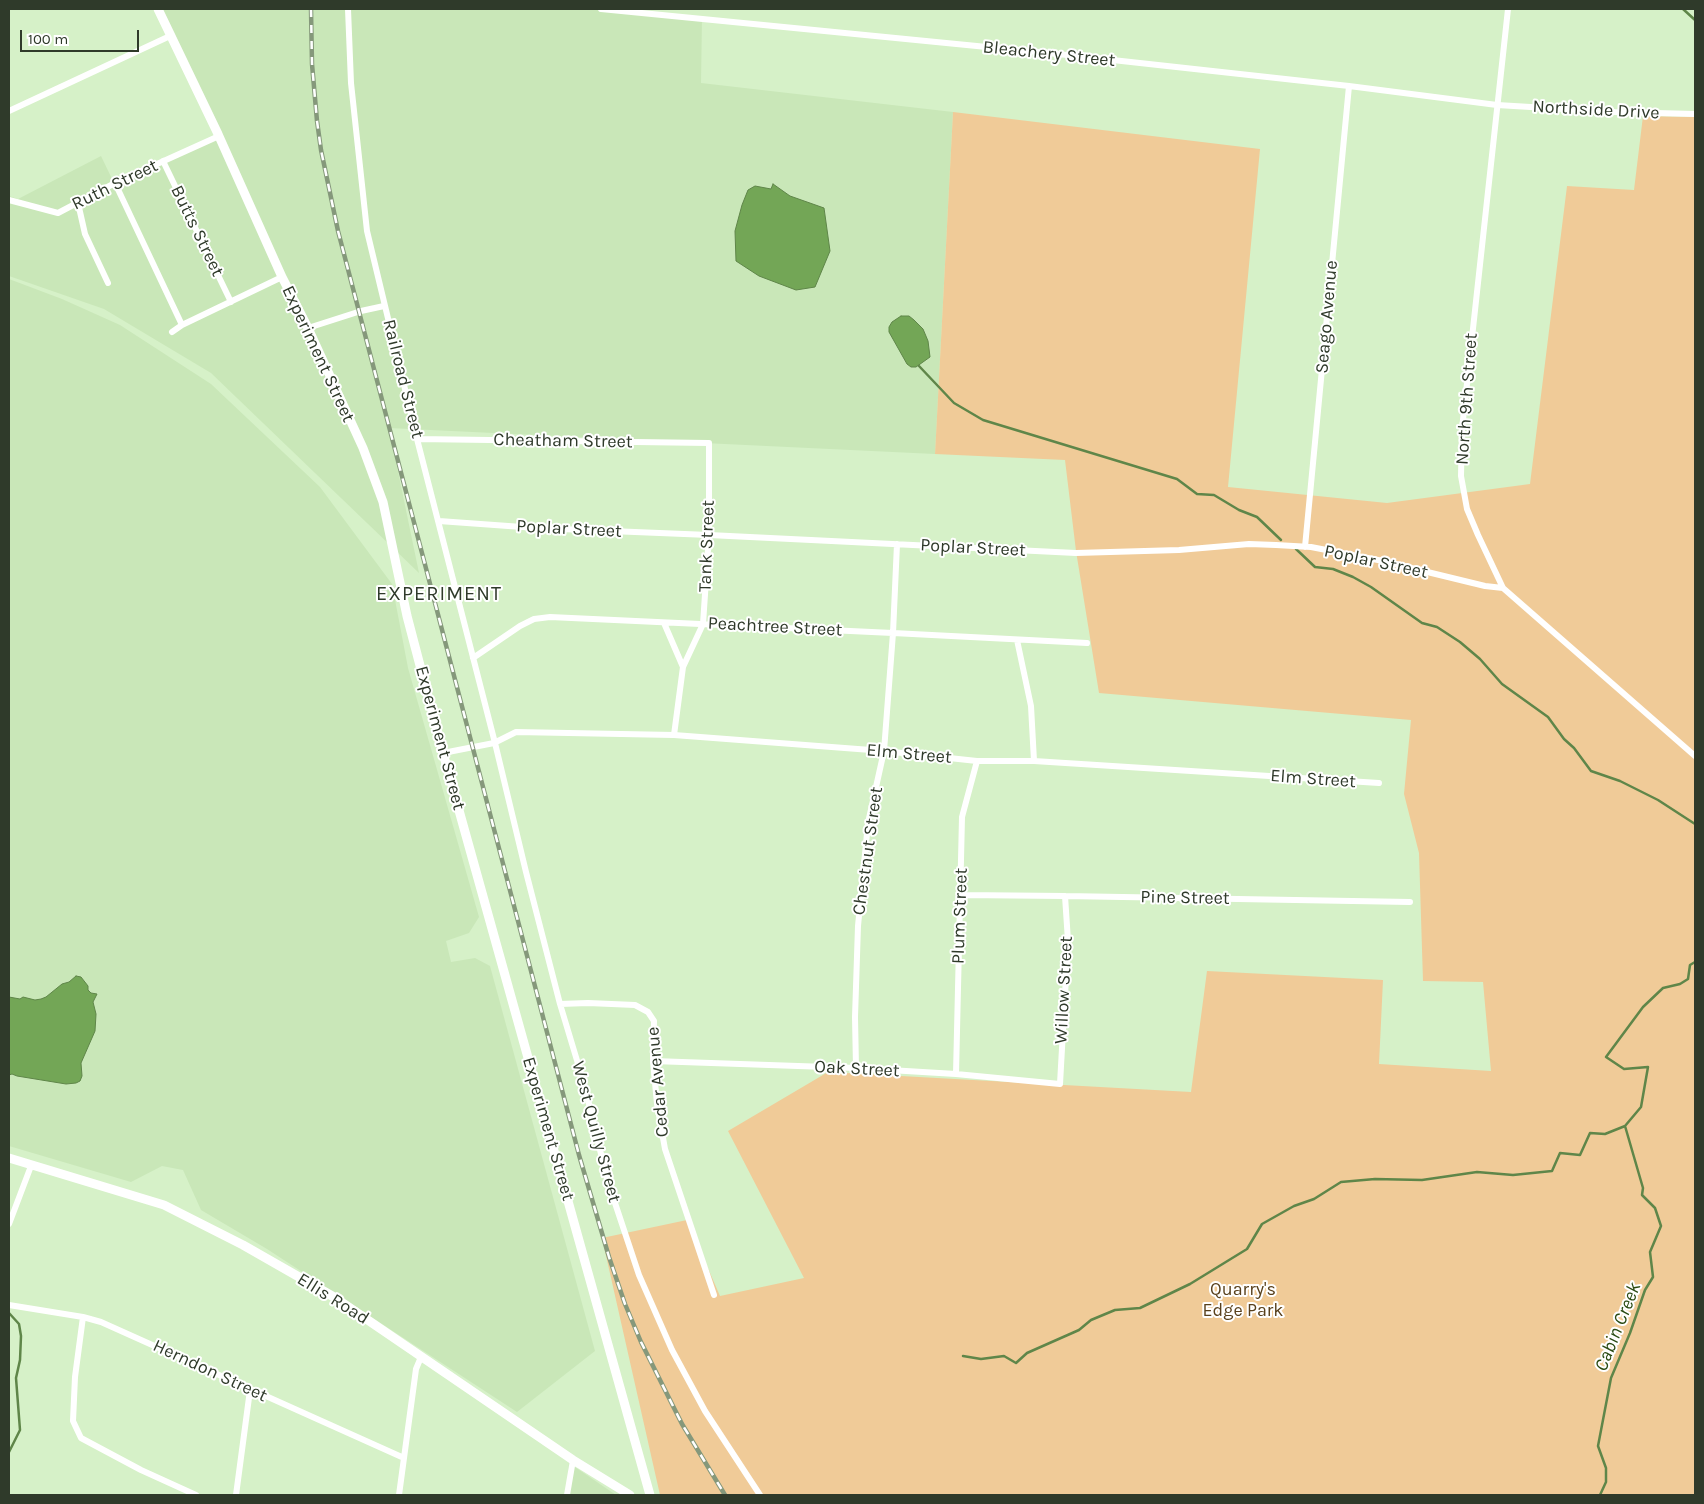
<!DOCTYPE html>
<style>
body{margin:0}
#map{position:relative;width:1704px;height:1504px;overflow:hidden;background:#d6f1c8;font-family:Karla,sans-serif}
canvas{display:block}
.frame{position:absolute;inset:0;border:10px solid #2f3a2a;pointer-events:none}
.scale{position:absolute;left:20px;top:30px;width:119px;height:22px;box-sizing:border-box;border:2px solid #2f3a2a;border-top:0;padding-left:6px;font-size:15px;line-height:18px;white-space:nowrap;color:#2f3a2a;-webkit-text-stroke:4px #fff;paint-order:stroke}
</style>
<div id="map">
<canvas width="1704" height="1504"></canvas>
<div class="frame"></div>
<div class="scale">100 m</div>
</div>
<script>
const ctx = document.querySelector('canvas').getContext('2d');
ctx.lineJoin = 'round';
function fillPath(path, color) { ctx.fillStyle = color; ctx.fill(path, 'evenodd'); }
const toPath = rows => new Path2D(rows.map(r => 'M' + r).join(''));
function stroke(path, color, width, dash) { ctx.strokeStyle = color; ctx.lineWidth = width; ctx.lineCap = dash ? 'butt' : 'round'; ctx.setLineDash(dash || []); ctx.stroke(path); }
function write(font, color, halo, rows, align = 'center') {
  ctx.font = font + ' Karla,sans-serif'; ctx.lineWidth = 4; ctx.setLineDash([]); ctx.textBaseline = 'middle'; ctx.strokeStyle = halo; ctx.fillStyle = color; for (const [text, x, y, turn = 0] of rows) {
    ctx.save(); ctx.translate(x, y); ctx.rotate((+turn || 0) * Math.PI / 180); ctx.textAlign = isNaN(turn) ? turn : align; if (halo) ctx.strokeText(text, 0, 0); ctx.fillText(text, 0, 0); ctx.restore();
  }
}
const built = toPath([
 [160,9,603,9,702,18,701,83,953,112,935,454,389,428,419,573,211,373,104,309,9,276,9,196,18,199,101,156,114,183,219,135],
 [9,279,62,299,120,325,211,384,320,487,392,584,408,668,479,917,469,933,446,941,451,962,475,958,490,966,595,1351,517,1412,267,1249,201,1210,183,1170,162,1166,131,1182,9,1146],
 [569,1463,616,1495,566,1495]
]);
const green = toPath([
 [953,112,1260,149,1228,487,1387,503,1530,484,1567,186,1634,190,1643,116,1695,117,1695,1495,660,1495,602,1238,687,1220,720,1296,804,1278,728,1131,828,1072,1191,1092,1207,971,1383,980,1379,1064,1491,1071,1483,982,1423,981,1419,853,1404,794,1411,720,1099,693,1076,551,1065,460,935,454]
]);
const water = toPath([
 [773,184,790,196,824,208,830,251,815,287,796,290,759,276,736,261,735,231,742,205,748,190,755,186,771,189,773,184],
 [901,316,909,316,914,320,923,329,928,341,930,357,916,367,911,367,907,364,889,332,889,327,892,322,901,316],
 [76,976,81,977,88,986,88,990,91,993,97,994,93,1002,96,1014,95,1031,81,1063,82,1076,80,1081,76,1083,66,1084,17,1076,12,1074,9,1075,9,997,20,999,23,997,35,1000,41,999,46,997,62,984,69,982,76,976]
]);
const stream = toPath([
 [1683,9,1695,20],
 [919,366,954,403,983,420,1177,479,1197,494,1214,495,1239,510,1257,517,1281,540],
 [1296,549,1315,567,1333,569,1353,577,1371,587,1422,623,1437,627,1460,642,1480,659,1502,684,1548,717,1564,739,1574,748,1591,771,1620,781,1658,800,1695,824],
 [1625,1126,1641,1107,1648,1067,1624,1069,1606,1057,1643,1007,1663,988,1680,984,1688,979,1690,965,1695,962],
 [9,1313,19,1324,21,1336,20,1360,16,1378,20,1430,9,1452],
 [963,1356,981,1359,1004,1356,1016,1363,1027,1353,1079,1330,1091,1320,1115,1310,1140,1308,1190,1284,1247,1249,1262,1224,1294,1206,1314,1199,1341,1182,1375,1179,1422,1180,1477,1172,1513,1175,1552,1171,1560,1153,1580,1155,1590,1133,1605,1134,1625,1126],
 [1600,1495,1606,1482,1606,1468,1598,1446,1611,1378,1630,1333,1645,1290,1653,1277,1650,1252,1661,1226,1655,1208,1642,1195,1643,1188,1625,1126]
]);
const street = toPath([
 [348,9,351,83,367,231,417,439,495,743,526,872,560,1004,585,1087,607,1179,639,1275,672,1350,705,1411,760,1495],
 [601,9,1058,54,1349,86,1497,105,1615,112,1695,114],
 [1508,9,1462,429,1461,476,1467,509,1478,535,1503,588,1695,756],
 [9,111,170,36],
 [163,161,231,302],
 [115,183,182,325],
 [9,200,58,213,115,183,219,136],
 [78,203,85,234,108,283],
 [308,328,361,311,384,306],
 [172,332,182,325,282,277],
 [417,439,709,443,709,535,703,624,683,667,674,735],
 [439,521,536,528,709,535,1076,553,1179,550,1249,544,1276,545,1311,547,1378,560,1485,586,1503,588],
 [1305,547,1349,86],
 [664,623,683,667],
 [1017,640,1031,706,1034,761],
 [473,658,520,626,534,619,550,617,893,633,1087,643],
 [443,753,494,743,516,732,674,735,884,751,977,761,1034,761,1379,783],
 [961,895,1065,896,1410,902],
 [560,1004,588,1003,635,1005,648,1012,654,1021,653,1061,657,1104,665,1149,714,1295],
 [653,1061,856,1068,956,1074,1060,1084,1068,941,1065,896],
 [856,1068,855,1017,858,926,868,823,884,751,893,633,897,544],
 [956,1074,962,817,977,761],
 [9,1224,31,1166],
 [9,1305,83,1317,101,1322,404,1458],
 [83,1317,75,1377,73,1421,81,1438,141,1470,196,1495],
 [236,1495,250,1390],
 [399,1495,416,1369,421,1357],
 [567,1495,573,1460]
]);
const secondary = toPath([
 [158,9,218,134,282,277,308,328,363,448,383,502,407,616,443,753,650,1495],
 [9,1158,164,1205,243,1245,334,1297,573,1460,630,1495]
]);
const rail = toPath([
 [311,9,312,64,317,121,321,150,338,231,579,1155,609,1257,625,1304,641,1342,682,1424,725,1495]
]);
const streetNames = [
 ["Bleachery Street",1049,54,6],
 ["Northside Drive",1596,110,3],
 ["Ruth Street",115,185,-26],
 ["Butts Street",197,231,64],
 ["Seago Avenue",1327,317,-85],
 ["Experiment Street",318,354,65],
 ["Railroad Street",403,379,76],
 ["North 9th Street",1467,399,-86],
 ["Cheatham Street",563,441,1],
 ["Poplar Street",569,529,3],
 ["Tank Street",707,546,-88],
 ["Poplar Street",973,548,3],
 ["Poplar Street",1376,562,12],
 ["Peachtree Street",775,627,3],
 ["Experiment Street",440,738,75],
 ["Elm Street",909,754,5],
 ["Elm Street",1313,779,4],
 ["Chestnut Street",868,851,-82],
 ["Pine Street",1185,898,1],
 ["Plum Street",960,916,-88],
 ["Willow Street",1064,990,-87],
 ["Oak Street",857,1069,3],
 ["Cedar Avenue",658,1082,-95],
 ["Experiment Street",548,1129,74],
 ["West Quilly Street",596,1132,75],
 ["Ellis Road",333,1299,32],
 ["Herndon Street",210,1371,25]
];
const parkNames = [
 ["Quarry's",1243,1290],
 ["Edge Park",1243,1311]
];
const waterNames = [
 ["Cabin Creek",1618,1327,-68]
];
const quarterNames = [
 ["EXPERIMENT",439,594]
];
fillPath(built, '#c9e7b8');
fillPath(green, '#f0cb98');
fillPath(water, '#73a656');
stroke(water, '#5f8649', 1);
stroke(stream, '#5f8649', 2.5);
stroke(street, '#fff', 6);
stroke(secondary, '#fff', 9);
stroke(rail, '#85987b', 4.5);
stroke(rail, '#fff', 2.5, [8]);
write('18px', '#2f3a2a', '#fff', streetNames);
write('18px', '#58401c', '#fff', parkNames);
write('italic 19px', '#294a12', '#fff', waterNames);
ctx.letterSpacing = '1px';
write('20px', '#2f3a2a', '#fff', quarterNames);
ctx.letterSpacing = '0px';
</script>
